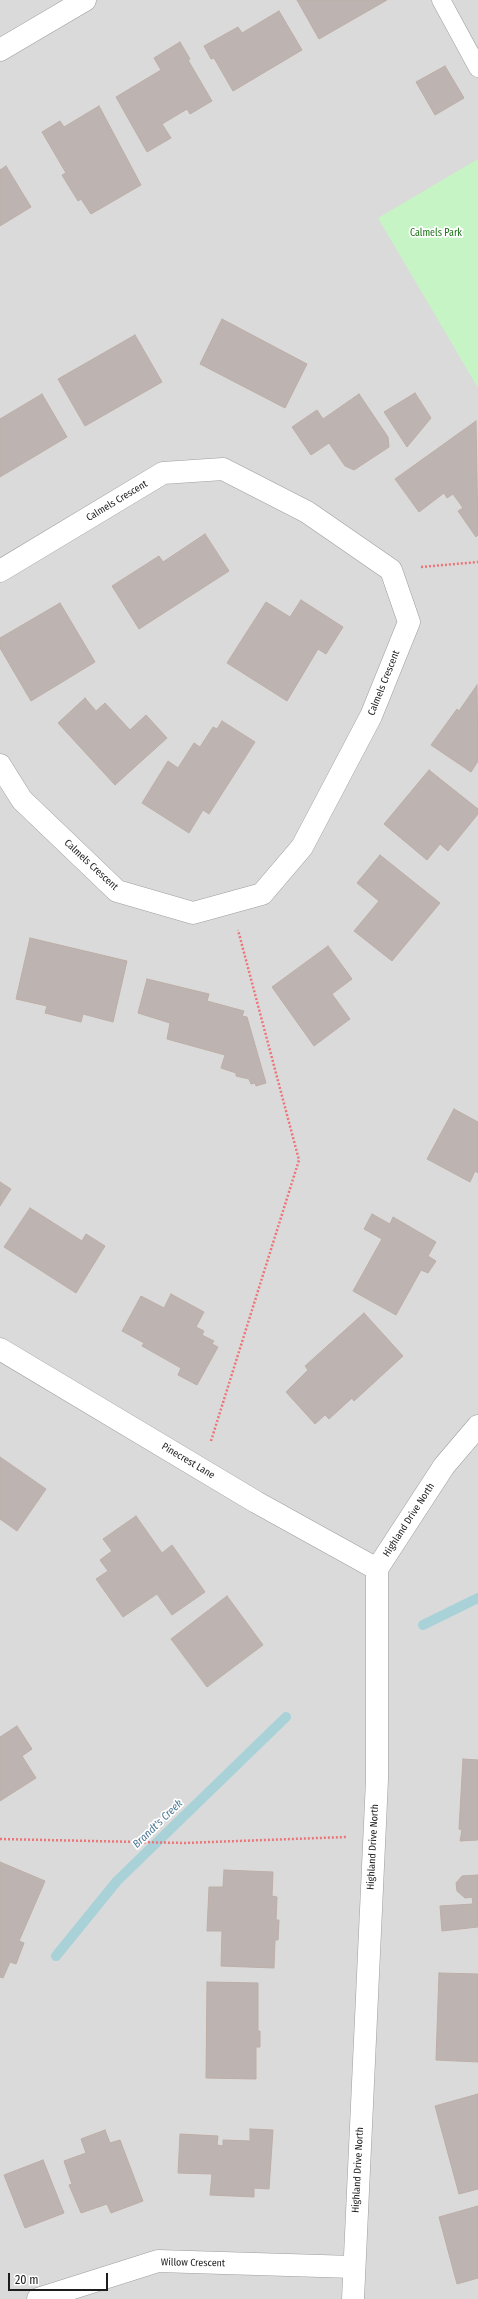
<!DOCTYPE html>
<style>
body{margin:0}
#map{position:relative;width:478px;height:2299px;overflow:hidden;background:#ede9e4;font-family:"Fira Sans Condensed",sans-serif}
canvas{display:block}
.scale{position:absolute;left:8px;top:2273px;width:100px;height:18px;box-sizing:border-box;border:2px solid #1d1d1d;border-top:0;padding-left:5px;font-size:12px;line-height:14px;white-space:nowrap;color:#1d1d1d;-webkit-text-stroke:3px #fff;paint-order:stroke}
</style>
<div id="map">
<canvas width="478" height="2299"></canvas>
<div class="scale">20 m</div>
</div>
<script>
const ctx = document.querySelector('canvas').getContext('2d');
ctx.lineJoin = 'round';
function fillPath(path, color) { ctx.fillStyle = color; ctx.fill(path, 'evenodd'); }
const toPath = rows => new Path2D(rows.map(r => 'M' + r).join(''));
function stroke(path, color, width, dash) { ctx.strokeStyle = color; ctx.lineWidth = width; ctx.lineCap = dash ? 'butt' : 'round'; ctx.setLineDash(dash || []); ctx.stroke(path); }
function write(font, color, halo, rows, align = 'center') {
  ctx.font = font + ' "Fira Sans Condensed",sans-serif'; ctx.lineWidth = 3.5; ctx.setLineDash([]); ctx.textBaseline = 'middle'; ctx.strokeStyle = halo; ctx.fillStyle = color; for (const [text, x, y, turn = 0] of rows) {
    ctx.save(); ctx.translate(x, y); ctx.rotate((+turn || 0) * Math.PI / 180); ctx.textAlign = isNaN(turn) ? turn : align; if (halo) ctx.strokeText(text, 0, 0); ctx.fillText(text, 0, 0); ctx.restore();
  }
}
const residential = toPath([
 [0,0,478,0,478,2299,0,2299]
]);
const park = toPath([
 [478,159,478,388,378,218]
]);
const stream = toPath([
 [423,1625,478,1598],
 [56,1956,117,1881,286,1717]
]);
const building = toPath([
 [297,0,387,0,319,39,297,0],
 [279,11,302,50,233,91,214,58,211,59,204,46,238,27,242,33,279,11],
 [180,42,190,59,188,60,212,101,190,114,187,109,162,124,171,138,147,152,116,97,161,70,154,58,180,42],
 [445,66,464,98,435,115,416,82,445,66],
 [99,106,141,185,91,214,81,199,78,201,62,175,66,173,42,132,60,121,64,127,99,106],
 [6,166,31,207,0,226,0,170,6,166],
 [222,319,307,364,285,408,200,364,222,319],
 [135,335,162,382,85,426,58,379,135,335],
 [415,393,431,418,407,447,384,412,415,393],
 [42,394,67,437,0,477,0,419,42,394],
 [359,394,388,437,389,447,354,470,345,466,329,443,311,455,292,427,317,410,323,419,359,394],
 [476,421,478,535,476,537,458,511,463,508,453,494,447,498,444,493,419,512,395,479,476,421],
 [205,534,229,571,139,629,112,586,159,556,163,562,205,534],
 [301,600,343,627,326,654,318,649,287,701,227,663,266,602,290,617,301,600],
 [60,603,95,662,31,701,0,648,0,638,60,603],
 [477,685,478,761,471,772,431,745,457,709,459,711,477,685],
 [85,698,96,711,105,703,130,730,146,715,167,738,115,785,58,723,85,698],
 [222,721,255,742,209,814,203,810,189,833,142,803,168,761,178,768,194,743,200,747,213,727,217,729,222,721],
 [429,770,478,809,478,814,448,851,440,844,427,860,384,824,429,770],
 [380,855,440,903,392,961,354,931,379,901,357,883,380,855],
 [30,938,127,961,113,1022,83,1014,81,1022,45,1013,47,1006,16,999,30,938],
 [328,946,352,979,332,994,350,1019,314,1046,272,987,328,946],
 [147,979,209,994,207,1001,244,1011,242,1016,247,1017,266,1083,256,1086,255,1083,251,1084,249,1079,236,1076,236,1073,221,1068,225,1055,167,1039,170,1023,138,1013,147,979],
 [454,1109,478,1122,478,1173,475,1171,470,1182,427,1159,454,1109],
 [0,1182,11,1189,0,1206,0,1182],
 [30,1208,82,1241,86,1234,105,1246,76,1293,4,1247,30,1208],
 [372,1214,390,1224,393,1217,436,1242,428,1256,436,1261,428,1273,421,1270,396,1315,353,1291,382,1239,364,1229,372,1214],
 [171,1294,204,1312,196,1327,204,1331,202,1335,214,1341,212,1344,218,1347,197,1385,178,1375,181,1368,142,1346,144,1343,122,1331,141,1296,164,1308,171,1294],
 [364,1313,403,1356,354,1401,352,1398,329,1419,325,1415,315,1424,286,1392,308,1370,305,1366,364,1313],
 [0,1457,46,1489,17,1531,0,1519,0,1457],
 [136,1516,162,1553,172,1545,205,1592,172,1615,157,1594,123,1617,96,1579,108,1571,100,1560,112,1551,103,1539,136,1516],
 [227,1596,263,1645,207,1687,171,1639,227,1596],
 [17,1726,32,1749,22,1756,36,1778,0,1801,0,1737,17,1726],
 [463,1759,478,1760,478,1840,460,1841,462,1830,459,1829,463,1759],
 [0,1862,45,1881,19,1941,24,1943,16,1964,10,1962,3,1978,0,1977,0,1862],
 [224,1870,273,1872,272,1896,277,1897,276,1920,279,1920,278,1940,275,1940,274,1968,221,1966,222,1931,207,1931,209,1887,223,1887,224,1870],
 [478,1875,478,1927,442,1931,440,1906,473,1904,472,1897,465,1898,457,1891,456,1883,462,1876,478,1875],
 [439,1973,478,1974,478,2062,436,2060,439,1973],
 [207,1982,258,1983,258,2031,260,2031,260,2047,256,2047,256,2079,206,2078,207,1982],
 [478,2094,478,2189,459,2194,435,2106,478,2094],
 [250,2129,273,2130,269,2189,254,2188,254,2197,210,2195,212,2174,178,2173,180,2134,218,2136,217,2145,223,2146,223,2140,250,2141,250,2129],
 [105,2130,110,2143,120,2140,143,2201,111,2213,107,2204,81,2213,69,2185,72,2184,64,2161,86,2153,81,2139,105,2130],
 [43,2160,64,2213,25,2228,4,2175,43,2160],
 [478,2206,478,2278,457,2284,439,2217,478,2206]
]);
const path = toPath([
 [421,567,478,562],
 [211,1441,299,1160,238,930],
 [0,1839,184,1843,346,1837]
]);
const service = toPath([
 [441,0,478,68]
]);
const minor = toPath([
 [0,50,85,0],
 [0,571,163,473,223,469,307,512,391,570,409,622,371,716,302,847,262,894,193,913,117,891,22,800,0,765],
 [0,1349,256,1502,377,1569],
 [38,2299,158,2261,353,2267],
 [353,2299,377,1780,377,1569,444,1466,478,1426]
]);
const parkNames = [
 ["Calmels Park",436,233]
];
const streetNames = [
 ["Calmels Crescent",117,501,-31],
 ["Calmels Crescent",384,683,-68],
 ["Calmels Crescent",91,865,43],
 ["Pinecrest Lane",188,1461,31],
 ["Highland Drive North",409,1520,-57],
 ["Highland Drive North",373,1847,-87],
 ["Highland Drive North",358,2170,-87],
 ["Willow Crescent",193,2263,1]
];
const waterNames = [
 ["Brandt's Creek",158,1824,-44]
];
fillPath(residential, '#dbdada');
fillPath(park, '#c6f4c4');
stroke(stream, '#a8d2d7', 10);
fillPath(building, '#bdb4b1');
stroke(building, '#bdaea7', 1);
stroke(service, '#9e9e9e', 19);
stroke(minor, '#9e9e9e', 23);
stroke(path, '#ed7578', 2.5, [2, 2]);
stroke(service, '#fff', 18);
stroke(minor, '#fff', 22);
write('10px', '#197115', '#fff', parkNames);
write('10px', '#1d1d1d', '#fff', streetNames);
write('italic 11px', '#4c7994', '#fff', waterNames);
</script>
